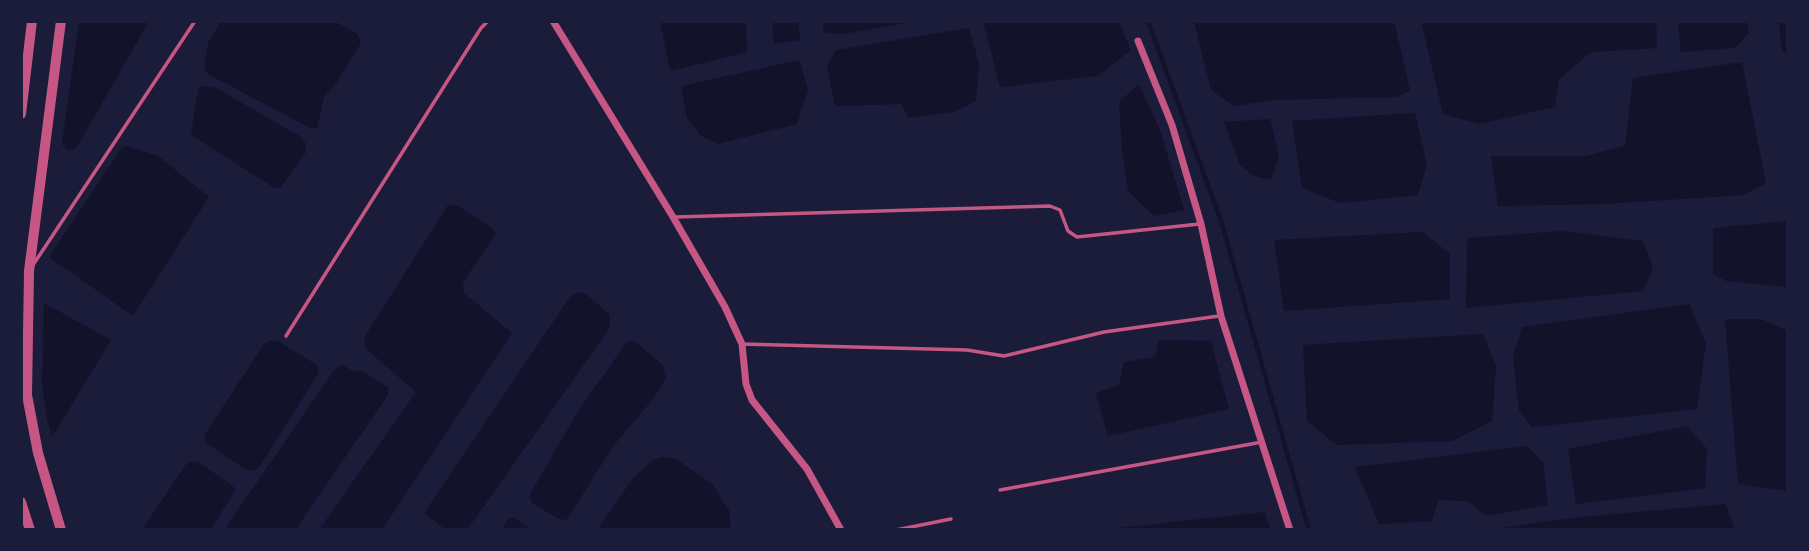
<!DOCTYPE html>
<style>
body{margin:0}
#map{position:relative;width:1809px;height:551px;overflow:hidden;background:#1b1b3a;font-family:Overpass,sans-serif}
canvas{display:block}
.frame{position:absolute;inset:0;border:23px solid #1b1b3a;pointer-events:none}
</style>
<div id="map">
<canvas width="1809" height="551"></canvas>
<div class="frame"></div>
</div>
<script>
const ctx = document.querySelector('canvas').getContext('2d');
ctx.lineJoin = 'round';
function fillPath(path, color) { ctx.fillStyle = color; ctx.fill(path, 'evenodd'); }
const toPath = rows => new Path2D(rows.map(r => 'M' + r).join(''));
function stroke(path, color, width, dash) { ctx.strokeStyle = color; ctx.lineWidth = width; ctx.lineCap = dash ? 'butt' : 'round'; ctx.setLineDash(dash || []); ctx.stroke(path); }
const water = toPath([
 [79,21,149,21,78,145,74,149,67,150,62,144],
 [221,21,335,21,358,35,361,43,335,85,324,97,317,128,312,129,208,74,205,71,205,61,209,41],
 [660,21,746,21,747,52,670,71],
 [772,21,798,21,800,40,774,44],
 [823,21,917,21,843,34,823,32],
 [983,21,1118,21,1131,50,1098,76,1000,87],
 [1194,21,1394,21,1410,90,1397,97,1273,100,1234,106,1211,90],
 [1421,21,1656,21,1657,48,1591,52,1559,79,1555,107,1479,124,1443,114],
 [1678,21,1747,21,1749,33,1735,48,1681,52],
 [1779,21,1788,21,1788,55,1782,51],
 [969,28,979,64,976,101,954,112,908,118,902,104,835,106,827,67,836,50],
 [800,60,808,90,797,124,718,144,700,135,687,118,681,86],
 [1742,62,1766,183,1743,195,1604,204,1498,206,1491,156,1586,156,1625,146,1633,78],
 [1139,84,1160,130,1184,210,1154,216,1128,191,1122,148,1119,102],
 [201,86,216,88,301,137,306,144,306,152,280,188,275,188,191,135,198,90],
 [1415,113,1427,165,1418,195,1340,203,1302,188,1292,121],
 [1270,119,1279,155,1271,180,1254,176,1240,165,1224,122],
 [127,146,158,156,209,197,133,316,49,257,122,147],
 [448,205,459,206,493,229,495,235,463,282,464,293,512,333,382,530,319,530,416,392,366,349,364,338],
 [1788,221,1788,287,1726,281,1713,274,1713,228],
 [1561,231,1643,241,1653,267,1643,291,1466,308,1467,238],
 [1423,232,1450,254,1450,299,1284,311,1274,240],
 [577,292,586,294,610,315,609,329,467,530,446,530,424,513,570,297],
 [44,303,111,340,52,437,47,419,42,385],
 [1689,304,1706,343,1697,409,1532,427,1519,411,1513,356,1522,327],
 [1725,319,1761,319,1788,331,1788,491,1738,484],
 [1483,334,1496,366,1492,421,1452,441,1337,445,1307,421,1303,345],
 [271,340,280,342,318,366,318,374,258,469,252,471,245,469,205,442,205,434,264,344],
 [1159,340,1211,341,1229,409,1108,436,1096,393,1119,385,1124,362,1155,357],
 [634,341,663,365,666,379,653,399,614,445,567,519,561,520,532,503,529,496,577,413,626,343],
 [343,365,354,372,360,370,388,387,388,395,295,530,224,530,335,369],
 [1687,426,1707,449,1705,488,1576,504,1568,449],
 [1527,446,1543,462,1548,505,1486,516,1468,501,1438,500,1432,521,1379,524,1355,467],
 [662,457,676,459,712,484,729,510,731,530,597,530,634,477,653,460],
 [192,461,198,462,233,486,235,491,210,530,142,530,187,463],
 [1726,504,1735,530,1486,530,1572,518],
 [1265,512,1270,530,1120,530,1120,528],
 [513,517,532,530,501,530,508,519]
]);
const stream = toPath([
 [1148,21,1221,221,1309,530]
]);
const service = toPath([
 [675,217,1050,206,1060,210,1068,231,1077,237,1199,224],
 [33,265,195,21],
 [286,336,481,28,488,21],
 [742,344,967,350,1004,356,1104,332,1219,316],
 [1000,490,1262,442],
 [896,530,951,519]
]);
const minor = toPath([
 [553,21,673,217,725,307,742,344,746,384,752,400,807,469,841,530],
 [1138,41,1172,125,1201,224,1221,316,1290,530]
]);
const tertiary = toPath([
 [61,21,29,271,27,395,38,453,61,530],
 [21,114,32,21],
 [21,502,30,530]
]);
fillPath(water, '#12122b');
stroke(stream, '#12122b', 4.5);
stroke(service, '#c65784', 3.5);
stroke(minor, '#c65784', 7);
stroke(tertiary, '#c65784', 10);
</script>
